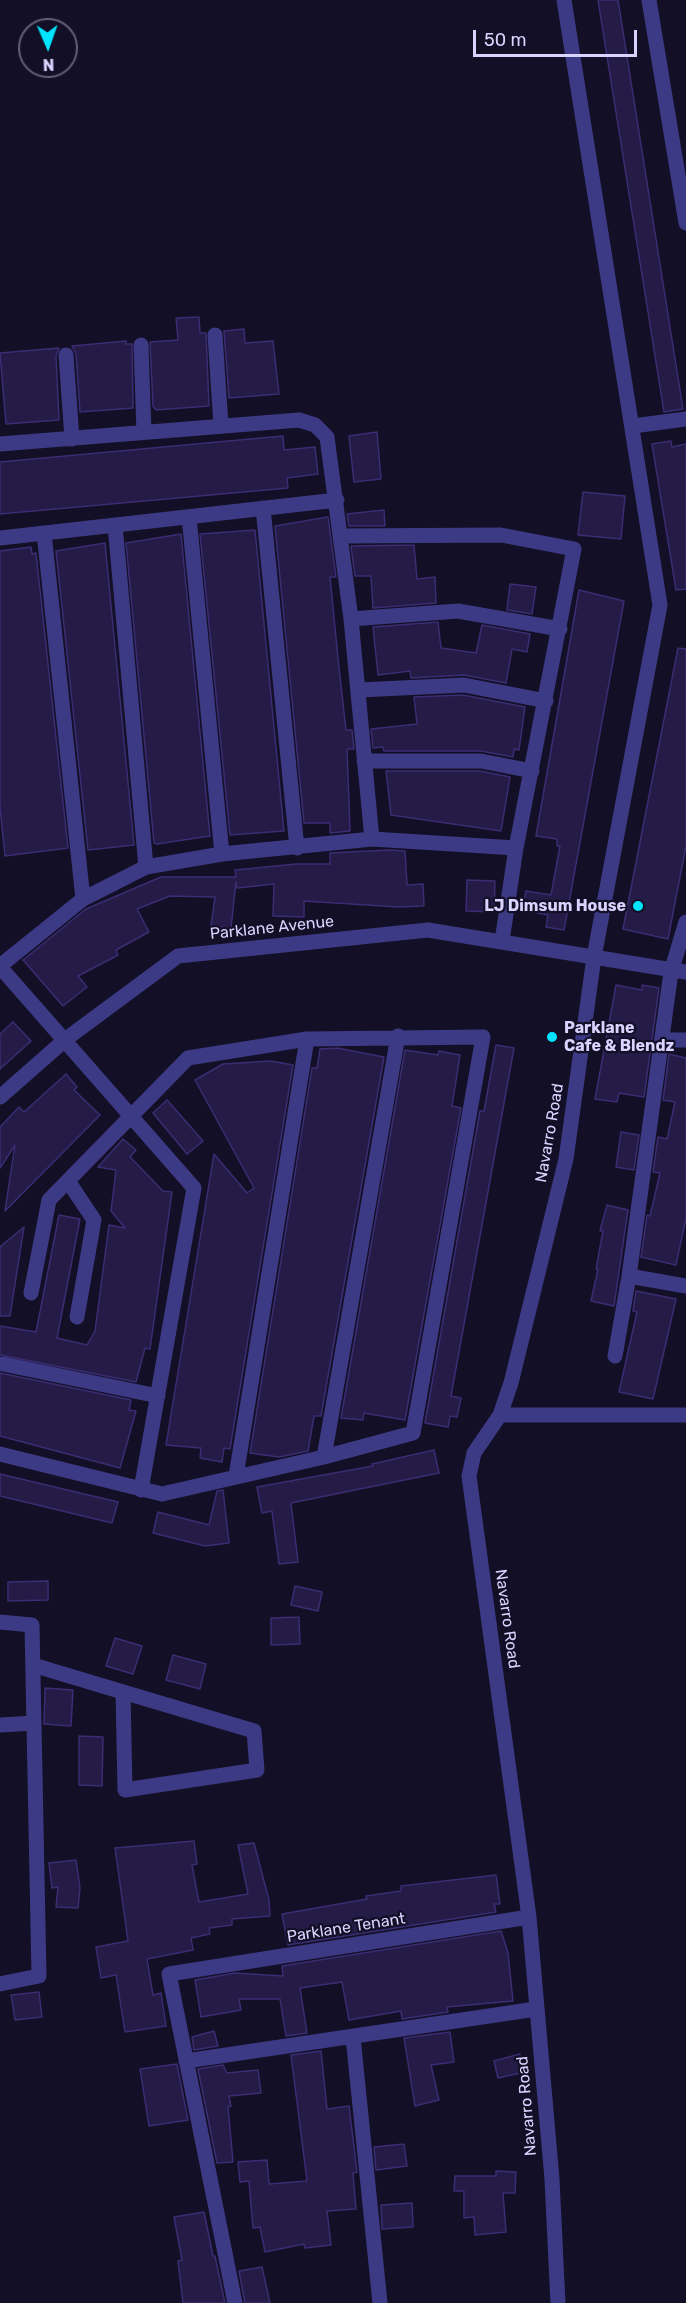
<!DOCTYPE html>
<style>
body{margin:0}
#map{position:relative;width:686px;height:2303px;overflow:hidden;background:#130f26;font-family:Rubik,sans-serif}
canvas{display:block}
.north{position:absolute;left:18px;top:18px;width:60px;height:60px;box-sizing:border-box;background:#130f26;border:2px solid #625e7d;border-radius:50%;rotate:178deg;font-size:16px;font-weight:700;line-height:24px;text-align:center;color:#d9d4ff}
.north::after{content:'';display:block;margin:auto;width:21px;height:27px;background:#00e5ff;clip-path:polygon(50% 0,100% 100%,50% 72%,0 100%)}
.scale{position:absolute;left:473px;top:30px;width:164px;height:27px;box-sizing:border-box;border:3px solid #d9d4ff;border-top:0;padding-left:8px;font-size:18px;line-height:21px;white-space:nowrap;color:#d9d4ff;-webkit-text-stroke:4px #130f26;paint-order:stroke}
</style>
<div id="map">
<canvas width="686" height="2303"></canvas>
<div class="north">N</div>
<div class="scale">50 m</div>
</div>
<script>
const ctx = document.querySelector('canvas').getContext('2d');
ctx.lineJoin = 'round';
function fillPath(path, color) { ctx.fillStyle = color; ctx.fill(path, 'evenodd'); }
const toPath = rows => new Path2D(rows.map(r => 'M' + r).join(''));
function stroke(path, color, width, dash) { ctx.strokeStyle = color; ctx.lineWidth = width; ctx.lineCap = dash ? 'butt' : 'round'; ctx.setLineDash(dash || []); ctx.stroke(path); }
function write(font, color, halo, rows, align = 'center') {
  ctx.font = font + ' Rubik,sans-serif'; ctx.lineWidth = 4.5; ctx.setLineDash([]); ctx.textBaseline = 'middle'; ctx.strokeStyle = halo; ctx.fillStyle = color; for (const [text, x, y, turn = 0] of rows) {
    ctx.save(); ctx.translate(x, y); ctx.rotate((+turn || 0) * Math.PI / 180); ctx.textAlign = isNaN(turn) ? turn : align; if (halo) ctx.strokeText(text, 0, 0); ctx.fillText(text, 0, 0); ctx.restore();
  }
}
const building = toPath([
 [598,0,618,0,683,409,664,412,598,0],
 [199,317,200,333,206,333,209,406,156,410,153,406,150,342,178,340,176,318,199,317],
 [244,329,245,343,273,341,279,394,229,398,224,331,244,329],
 [126,341,126,344,132,344,133,408,80,412,76,354,72,346,126,341],
 [59,348,56,356,59,420,6,424,0,353,59,348],
 [377,432,381,479,354,482,349,436,377,432],
 [283,436,284,450,315,447,318,474,287,478,288,488,0,514,0,462,283,436],
 [671,441,672,447,686,444,686,589,676,590,652,444,671,441],
 [583,492,625,496,621,539,578,535,583,492],
 [384,510,385,526,349,526,347,514,384,510],
 [328,517,336,577,330,577,339,668,346,730,352,730,354,749,347,749,350,831,330,833,330,823,304,823,275,526,328,517],
 [255,530,284,831,230,835,200,534,255,530],
 [181,534,210,836,157,844,154,843,126,543,181,534],
 [105,543,134,845,88,850,56,551,105,543],
 [414,545,417,579,435,577,436,603,373,608,371,576,355,576,351,546,414,545],
 [31,547,32,554,36,553,68,848,5,856,0,807,0,551,31,547],
 [510,584,536,587,532,614,507,610,510,584],
 [579,590,624,601,564,930,546,927,548,915,522,910,526,891,551,895,560,846,557,846,557,839,536,836,579,590],
 [438,622,441,648,476,653,482,625,530,634,527,652,512,649,506,683,464,675,411,678,410,671,378,675,373,627,438,622],
 [678,648,686,649,686,846,668,939,623,929,678,648],
 [463,695,525,707,519,750,514,749,513,757,481,751,384,751,383,747,373,748,371,729,417,724,414,697,463,695],
 [386,771,480,771,510,777,501,831,391,815,386,771],
 [389,850,405,851,407,885,423,884,424,906,398,907,304,901,304,917,273,916,274,884,237,888,236,882,231,928,211,926,215,897,170,896,137,909,149,932,116,950,118,955,78,976,87,987,63,1006,23,960,86,909,161,877,236,877,235,870,296,864,330,864,330,853,389,850],
 [467,880,495,881,494,912,466,911,467,880],
 [616,985,642,990,642,985,659,988,644,1097,619,1093,617,1102,595,1099,616,985],
 [13,1022,31,1041,0,1069,0,1034,13,1022],
 [496,1045,514,1048,451,1396,461,1398,457,1417,450,1416,448,1427,425,1423,480,1111,484,1111,496,1045],
 [337,1048,384,1057,321,1416,314,1416,308,1451,279,1457,250,1453,312,1068,317,1068,320,1049,337,1048],
 [405,1050,438,1055,439,1051,460,1055,452,1106,461,1108,405,1420,364,1413,363,1420,341,1418,405,1050],
 [669,1054,686,1058,686,1218,676,1265,641,1257,647,1215,650,1216,660,1173,653,1172,658,1137,667,1139,675,1102,663,1100,669,1054],
 [271,1061,293,1065,230,1449,224,1448,222,1462,200,1458,201,1448,166,1445,214,1154,247,1193,254,1188,195,1080,223,1064,271,1061],
 [66,1074,77,1087,74,1090,100,1115,5,1211,15,1145,0,1168,0,1127,19,1107,24,1112,66,1074],
 [167,1100,203,1141,187,1154,153,1113,167,1100],
 [621,1132,639,1135,634,1170,616,1167,621,1132],
 [123,1139,136,1150,130,1157,163,1191,172,1192,150,1349,145,1348,136,1382,0,1355,0,1326,36,1332,59,1215,80,1219,57,1338,87,1345,95,1331,109,1225,125,1228,111,1211,116,1170,98,1167,123,1139],
 [607,1205,628,1210,614,1306,591,1301,598,1269,596,1269,603,1231,600,1231,607,1205],
 [24,1227,10,1316,0,1316,0,1247,24,1227],
 [636,1291,676,1299,653,1399,619,1392,637,1312,633,1311,636,1291],
 [0,1373,131,1400,129,1410,136,1411,120,1468,0,1436,0,1373],
 [434,1450,439,1473,291,1503,298,1562,279,1564,272,1511,262,1513,257,1487,373,1466,372,1464,434,1450],
 [0,1474,118,1502,112,1523,0,1496,0,1474],
 [223,1490,229,1543,205,1546,153,1533,158,1512,209,1525,217,1491,223,1490],
 [48,1581,48,1600,8,1601,8,1582,48,1581],
 [295,1586,322,1592,318,1611,291,1605,295,1586],
 [299,1617,300,1644,271,1645,271,1618,299,1617],
 [115,1638,142,1646,133,1674,106,1666,115,1638],
 [173,1655,206,1664,200,1689,166,1680,173,1655],
 [45,1688,73,1690,71,1726,44,1724,45,1688],
 [79,1736,103,1737,102,1786,79,1785,79,1736],
 [194,1841,197,1864,192,1865,199,1902,248,1894,238,1845,254,1843,269,1900,270,1916,232,1919,232,1925,209,1928,210,1934,191,1938,193,1950,147,1959,153,1995,161,1993,166,2026,125,2032,116,1975,101,1978,96,1947,128,1941,115,1848,194,1841],
 [76,1860,80,1888,78,1908,56,1907,58,1887,52,1888,49,1863,76,1860],
 [496,1875,500,1904,494,1904,496,1912,288,1945,282,1914,367,1899,366,1896,401,1891,401,1886,496,1875],
 [501,1931,508,1953,513,2001,447,2007,448,2012,402,2019,401,2011,349,2020,342,1982,300,1988,307,2033,286,2036,280,1999,239,1999,241,2010,201,2017,195,1980,235,1973,283,1976,282,1966,501,1931],
 [39,1992,42,2017,15,2020,11,1995,39,1992],
 [214,2031,218,2046,194,2050,192,2037,214,2031],
 [450,2032,454,2062,431,2065,439,2100,415,2106,404,2038,450,2032],
 [321,2051,327,2109,349,2106,357,2172,353,2173,356,2209,327,2211,331,2245,305,2248,304,2244,265,2252,260,2227,253,2228,249,2181,240,2182,238,2162,267,2160,269,2184,307,2181,291,2055,321,2051],
 [520,2054,525,2072,498,2078,494,2061,520,2054],
 [177,2064,188,2120,149,2126,140,2069,177,2064],
 [223,2065,227,2073,258,2070,261,2093,229,2096,231,2106,228,2107,233,2162,217,2163,198,2069,223,2065],
 [404,2144,407,2166,376,2170,374,2147,404,2144],
 [496,2171,516,2172,515,2193,503,2193,506,2232,475,2235,474,2217,464,2218,464,2191,454,2191,455,2176,496,2176,496,2171],
 [412,2203,413,2227,382,2229,381,2205,412,2203],
 [204,2212,213,2256,215,2256,225,2303,183,2303,178,2261,182,2260,174,2217,204,2212],
 [262,2267,270,2303,245,2303,239,2271,262,2267]
]);
const minor = toPath([
 [649,0,686,223],
 [215,335,221,426],
 [141,345,144,432],
 [66,355,72,439],
 [633,426,686,419],
 [0,444,299,420,315,425,327,437,351,619,372,839],
 [263,508,297,848],
 [189,517,222,854],
 [115,525,146,867],
 [44,533,83,899],
 [341,536,501,535,574,549,516,848,502,941],
 [0,538,337,500],
 [351,619,458,611,560,629],
 [359,690,464,685,546,701],
 [364,761,481,761,532,771],
 [0,966,83,899,146,867,222,854,372,839,516,848],
 [0,967,194,1188,141,1490],
 [663,1040,686,1040],
 [0,1097,66,1039,178,956,428,930,686,972],
 [68,1181,94,1220,77,1317],
 [629,1276,686,1286],
 [615,1356,629,1276,671,972,686,922],
 [3,1364,158,1396],
 [500,1415,686,1415],
 [0,1454,162,1494,324,1457,413,1433,483,1037,307,1039,188,1058,49,1200,31,1293],
 [324,1457,398,1036],
 [236,1476,307,1039],
 [0,1622,32,1625,39,1976,0,1984],
 [33,1665,123,1692,254,1731,257,1770,125,1790,123,1692],
 [0,1725,34,1723],
 [353,2037,380,2303],
 [186,2061,536,2009],
 [235,2303,169,1974,529,1917],
 [558,2303,552,2179,529,1917,469,1476,474,1453,500,1415,511,1383,566,1159,594,957,660,605,564,0]
]);
const markers = [
 [638,906,6,"#00e5ff"],
 [552,1037,6,"#00e5ff"]
];
const poiNames = [
 ["LJ Dimsum House",626,906],
 ["Parklane",564,1028,"left"],
 ["Cafe & Blendz",564,1046,"left"]
];
const streetNames = [
 ["Parklane Avenue",272,928,-6],
 ["Navarro Road",550,1133,-80],
 ["Navarro Road",507,1619,82],
 ["Parklane Tenant",346,1928,-9],
 ["Navarro Road",527,2106,-95]
];
fillPath(building, '#241b47');
stroke(building, '#3b2d73', 1.5);
stroke(minor, '#3d3a85', 15);
for (const [x, y, r, color] of markers) { const dot = new Path2D(); dot.arc(x, y, r, 0, 2 * Math.PI); ctx.fillStyle = color; ctx.fill(dot); stroke(dot, '#130f26', 2); }
write('bold 16px', '#d9d4ff', '#130f26', poiNames, 'right');
write('16px', '#d9d4ff', '#130f26', streetNames);
</script>
